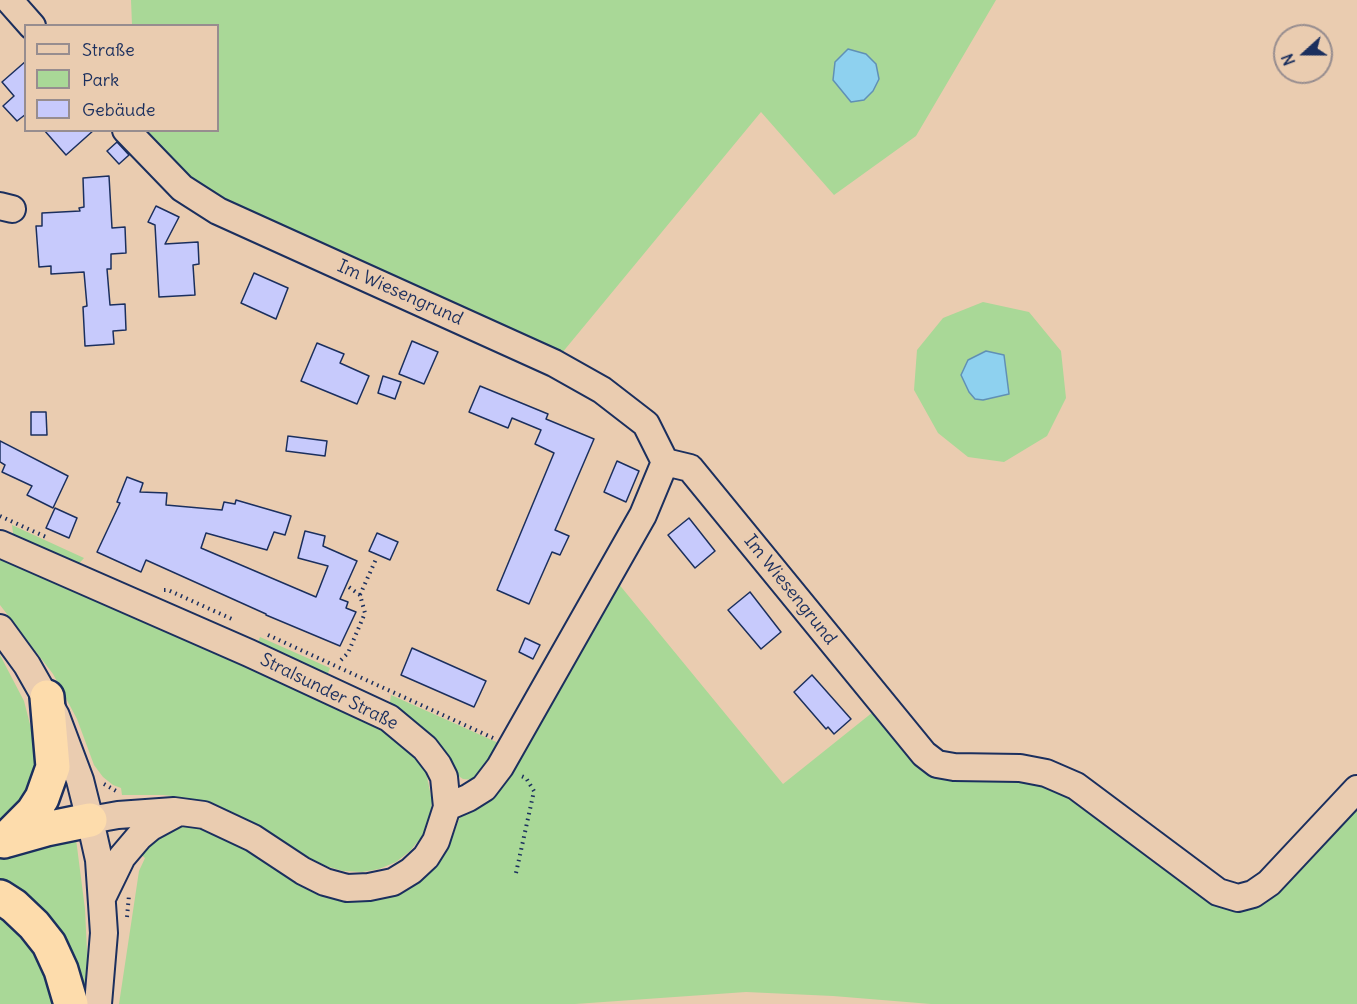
<!DOCTYPE html>
<meta charset="utf-8">
<style>
body{margin:0}
#map{position:relative;width:1357px;height:1004px;overflow:hidden;background:#eaccb0;font-family:Delius,sans-serif}
canvas{display:block}
.legend{position:absolute;left:24px;top:24px;width:195px;height:108px;box-sizing:border-box;background:#eaccb0;border:2px solid #978d8f;margin:0;padding:8px 10px;list-style:none;font-size:18px;color:#1b2f5e}
.legend li{display:flex;align-items:center;gap:12px;height:30px}
.legend b{width:30px;border:2px solid #978d8f}
.north{position:absolute;left:1273px;top:24px;width:60px;height:60px;box-sizing:border-box;background:#eaccb0;border:2px solid #978d8f;border-radius:50%;rotate:249deg;font-size:16px;font-weight:700;line-height:24px;text-align:center;color:#1b2f5e}
.north::after{content:'';display:block;margin:auto;width:21px;height:27px;background:#1b2f5e;clip-path:polygon(50% 0,100% 100%,50% 72%,0 100%)}
</style>
<div id="map">
<canvas width="1357" height="1004"></canvas>
<ul class="legend">
<li><b style="height:8px;background:#eaccb0"></b>Straße</li>
<li><b style="height:16px;background:#a9d897"></b>Park</li>
<li><b style="height:16px;background:#c7cafc"></b>Gebäude</li>
</ul>
<div class="north">N</div>
</div>
<script>
const ctx = document.querySelector('canvas').getContext('2d');
ctx.lineJoin = 'round';
function fillPath(path, color) { ctx.fillStyle = color; ctx.fill(path, 'evenodd'); }
const toPath = rows => new Path2D(rows.map(r => 'M' + r).join(''));
function stroke(path, color, width, dash) { ctx.strokeStyle = color; ctx.lineWidth = width; ctx.lineCap = dash ? 'butt' : 'round'; ctx.setLineDash(dash || []); ctx.stroke(path); }
function write(font, color, halo, rows, align = 'center') {
  ctx.font = font + ' Delius,sans-serif'; ctx.lineWidth = 4.5; ctx.setLineDash([]); ctx.textBaseline = 'middle'; ctx.strokeStyle = halo; ctx.fillStyle = color; for (const [text, x, y, turn = 0] of rows) {
    ctx.save(); ctx.translate(x, y); ctx.rotate((+turn || 0) * Math.PI / 180); ctx.textAlign = isNaN(turn) ? turn : align; if (halo) ctx.strokeText(text, 0, 0); ctx.fillText(text, 0, 0); ctx.restore();
  }
}
const green = toPath([
 [131,0,996,0,916,136,834,195,761,112,557,359,222,207,135,131,218,130,218,26,132,25],
 [983,302,1029,312,1061,351,1066,398,1047,436,1004,462,968,457,938,433,914,390,917,350,943,318],
 [985,351,1004,355,1009,393,968,360],
 [12,525,84,558,75,568,14,541],
 [0,550,374,718,418,755,426,772,432,801,430,815,423,835,410,851,396,862,379,869,362,872,343,871,319,864,277,837,228,813,188,798,163,795,122,795,121,788,113,785,103,777,94,765,77,719,53,674,0,605],
 [613,577,783,784,878,708,923,763,1049,779,1242,906,1357,797,1357,1004,931,1004,833,996,746,992,575,1004,119,1004,139,871,145,858,139,853,169,828,189,824,214,826,298,878,409,887,427,875,441,859,450,844,460,817,502,777],
 [260,637,330,668,325,681,255,649],
 [0,655,24,701,39,759,38,783,0,827],
 [391,695,503,745,485,775,474,780,463,779,454,773,389,709],
 [76,839,85,909,88,972,84,1004,0,887,0,855],
 [0,909,25,928,61,1004,0,1004]
]);
const water = toPath([
 [848,49,866,54,876,64,879,79,873,91,864,100,851,102,833,80,835,62,848,49],
 [986,351,1004,355,1009,394,983,400,975,399,969,392,961,375,968,360,986,351]
]);
const building = toPath([
 [26,61,26,114,17,121,3,106,14,96,2,82,26,61],
 [44,130,94,130,66,155,44,130],
 [117,142,129,155,119,164,107,151,117,142],
 [109,176,112,228,125,227,126,253,111,254,111,269,107,269,110,305,125,304,126,330,113,331,114,344,85,346,83,307,87,306,84,272,51,274,51,266,39,267,36,226,42,226,42,213,80,211,79,208,84,207,83,178,109,176],
 [156,206,179,217,165,244,198,242,199,264,193,265,195,295,159,297,155,225,148,222,156,206],
 [254,273,288,288,276,319,241,303,254,273],
 [412,341,438,352,424,384,399,374,412,341],
 [317,343,344,354,340,363,369,376,357,404,301,381,317,343],
 [383,376,401,382,395,399,378,393,383,376],
 [480,386,548,414,546,419,594,439,555,530,569,536,560,555,552,552,529,604,497,590,554,453,535,444,541,430,512,418,508,428,469,412,480,386],
 [31,412,46,412,47,435,31,435,31,412],
 [288,436,327,441,325,456,286,451,288,436],
 [0,441,68,476,53,508,27,495,32,486,2,472,5,465,0,462,0,441],
 [617,461,639,471,626,502,604,492,617,461],
 [127,477,143,483,140,492,167,493,166,505,222,510,224,502,235,504,236,500,291,516,285,535,274,532,267,550,206,533,201,548,316,597,328,566,298,558,305,531,325,536,323,546,357,561,340,599,348,602,346,608,356,612,340,646,266,615,266,614,146,560,141,572,97,552,120,503,117,502,127,477],
 [55,508,77,518,69,538,46,528,55,508],
 [689,518,715,551,695,568,668,535,689,518],
 [377,533,398,542,390,560,369,551,377,533],
 [750,592,781,632,761,649,728,610,750,592],
 [525,638,540,645,533,659,519,652,525,638],
 [412,648,486,681,474,707,401,675,412,648],
 [812,675,851,719,834,734,828,727,826,729,794,692,812,675]
]);
const path = toPath([
 [0,516,46,537],
 [164,590,168,590,234,620],
 [360,595,376,559],
 [268,635,493,738],
 [341,660,348,653,365,613,360,595,346,585],
 [104,784,118,792],
 [516,873,534,791,526,778,519,775],
 [127,917,129,895]
]);
const minor = toPath([
 [9,0,32,26],
 [126,130,182,188,218,211,554,363,602,390,646,424,665,462,690,468,924,754,937,764,954,767,1020,768,1046,773,1076,786,1218,892,1238,898,1253,894,1269,883,1357,789],
 [0,206,12,209],
 [0,544,249,653,389,718,425,748,438,765,444,777,447,807,436,841,426,857,411,871,393,882,369,887,347,888,325,882,303,871,253,838,204,815,174,811,118,815,90,820],
 [0,628,27,665,56,716,80,780,90,820,99,860,104,933,98,1004],
 [447,807,468,798,484,788,500,767,643,515,665,462],
 [103,896,122,857,139,837,151,827,177,813]
]);
const highway = toPath([
 [7,840,46,829,90,820],
 [4,841,33,812,42,798,53,767,47,697],
 [0,897,14,906,34,925,49,944,61,970,71,1004]
]);
const streetNames = [
 ["Im Wiesengrund",400,293,24],
 ["Im Wiesengrund",790,590,51],
 ["Stralsunder Straße",329,692,26]
];
fillPath(green, '#a9d897');
fillPath(water, '#8ed1ef');
stroke(water, '#6090b5', 1.5);
fillPath(building, '#c7cafc');
stroke(building, '#1b2f5e', 1.5);
stroke(minor, '#1b2f5e', 30);
stroke(highway, '#1b2f5e', 38);
stroke(path, '#1b2f5e', 4, [1.5, 4.5]);
stroke(minor, '#eaccb0', 26);
stroke(highway, '#fddcac', 33);
write('18px', '#1b2f5e', '#eaccb0', streetNames);
</script>
